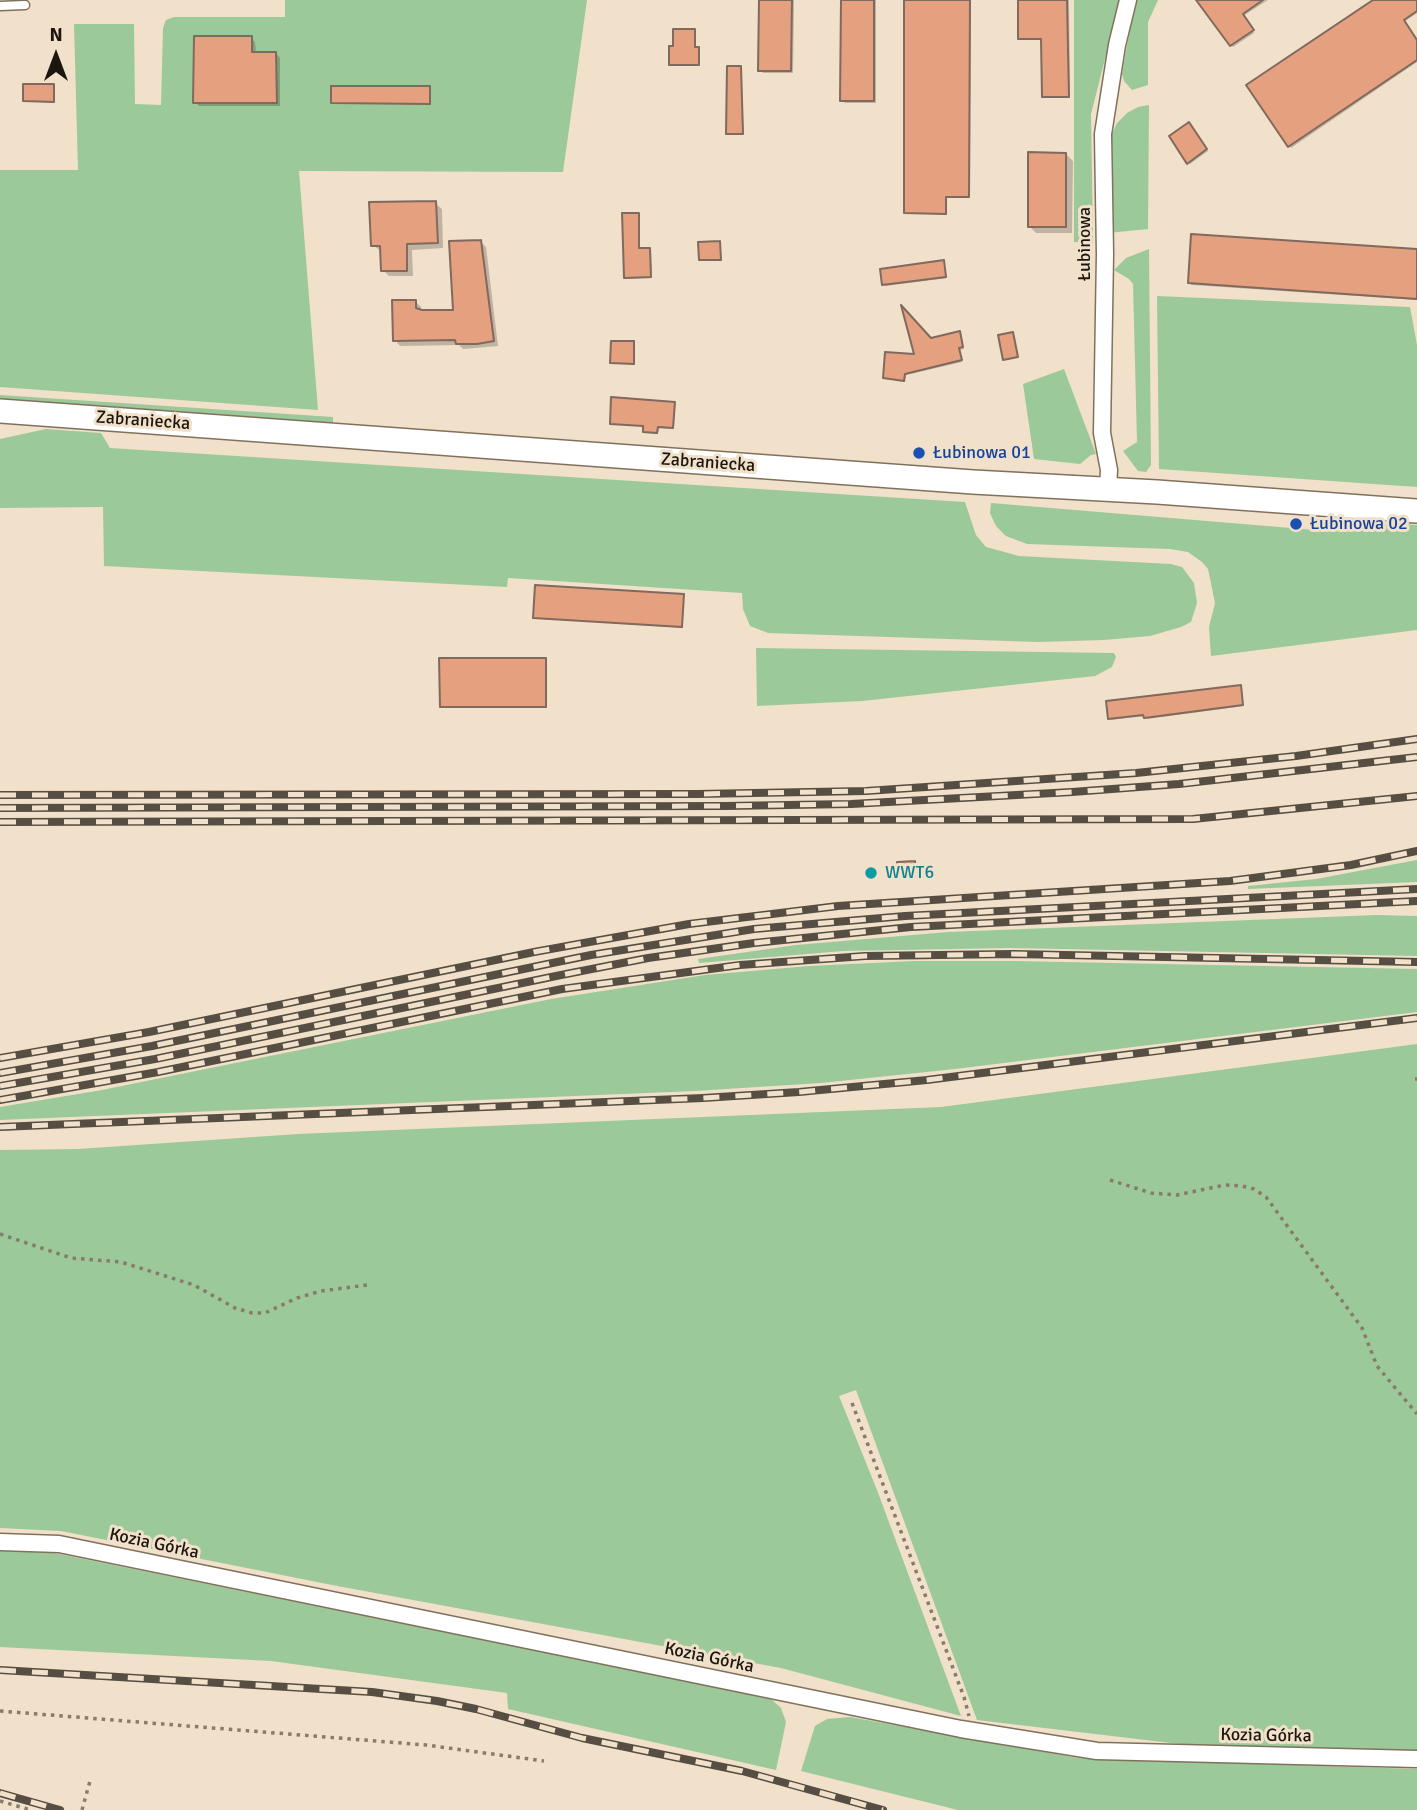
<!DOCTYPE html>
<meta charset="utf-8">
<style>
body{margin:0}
#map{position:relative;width:1417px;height:1810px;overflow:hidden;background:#f1e0ca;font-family:Signika,sans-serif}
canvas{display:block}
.north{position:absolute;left:21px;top:21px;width:70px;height:70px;-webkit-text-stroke:5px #f1e0ca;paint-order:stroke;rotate:0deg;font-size:19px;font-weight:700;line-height:28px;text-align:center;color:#1b160e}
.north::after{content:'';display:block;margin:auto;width:24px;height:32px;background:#1b160e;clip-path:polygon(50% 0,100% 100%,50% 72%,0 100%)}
</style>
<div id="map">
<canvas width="1417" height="1810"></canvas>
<div class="north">N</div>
</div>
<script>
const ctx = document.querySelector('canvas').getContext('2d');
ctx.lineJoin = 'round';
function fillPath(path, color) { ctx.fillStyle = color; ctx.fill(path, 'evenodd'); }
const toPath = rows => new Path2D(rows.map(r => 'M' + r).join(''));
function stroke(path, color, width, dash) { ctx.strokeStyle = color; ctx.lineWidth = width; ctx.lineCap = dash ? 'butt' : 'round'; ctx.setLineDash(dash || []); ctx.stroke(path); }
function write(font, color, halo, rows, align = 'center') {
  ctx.font = font + ' Signika,sans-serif'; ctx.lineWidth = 6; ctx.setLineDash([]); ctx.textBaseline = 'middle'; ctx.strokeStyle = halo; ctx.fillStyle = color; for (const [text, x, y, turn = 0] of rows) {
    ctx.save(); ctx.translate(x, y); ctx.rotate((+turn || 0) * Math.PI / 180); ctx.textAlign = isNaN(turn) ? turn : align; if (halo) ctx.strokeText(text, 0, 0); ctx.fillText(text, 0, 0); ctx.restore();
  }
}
const green = toPath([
 [285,0,587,0,563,172,299,171,318,410,0,387,0,170,78,170,74,24,134,24,135,104,161,105,163,28,166,20,174,17,285,17],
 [1074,0,1120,0,1091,114,1093,243,1074,242],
 [1135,0,1158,0,1148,22,1148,85,1132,90,1124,81,1122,74],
 [1149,105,1148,229,1108,233,1111,136,1117,123,1127,113,1138,107],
 [1149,249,1151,465,1146,472,1138,471,1123,451,1137,442,1133,284,1129,279,1114,270,1126,258],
 [1157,296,1410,307,1417,345,1417,487,1159,469],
 [1064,369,1096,454,1091,455,1080,464,1034,459,1023,384],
 [0,395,333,417,333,423,240,417,0,400],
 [46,429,101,433,110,448,965,502,976,535,986,547,1019,556,1171,564,1182,567,1194,583,1197,603,1191,622,1181,627,1150,636,1104,640,1038,642,768,633,750,626,743,609,742,593,508,578,507,587,104,566,103,507,0,508,0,439],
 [991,503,1327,531,1334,523,1363,522,1417,525,1417,630,1211,656,1209,627,1215,603,1208,569,1202,562,1188,552,1170,549,1027,544,1006,536,996,526,990,513],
 [756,648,1114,653,1116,657,1112,667,1095,676,862,701,757,706],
 [1417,860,1417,882,1248,889,1248,886,1316,879],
 [1376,915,1417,916,1417,956,1010,948,843,951,699,963,698,959,796,945,948,932],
 [914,961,1015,961,1417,969,1417,1012,955,1069,821,1083,695,1091,0,1120,0,1107,102,1090,551,999,705,975,809,966],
 [1417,1044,1417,1751,1188,1745,977,1720,856,1390,839,1396,877,1490,961,1716,781,1668,332,1585,61,1531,0,1528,0,1150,78,1149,298,1134,941,1107],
 [0,1551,49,1552,770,1698,781,1708,786,1722,776,1770,508,1709,507,1693,271,1661,0,1647],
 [850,1717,1078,1758,1417,1769,1417,1810,958,1810,801,1771,815,1726,827,1719]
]);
const shadow = toPath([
 [761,0,794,0,793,73,763,73,760,70],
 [843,0,876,0,876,103,845,103,842,100],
 [906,0,971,0,970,198,947,198,947,215,906,213],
 [1019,0,1069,0,1070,98,1044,96,1043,40,1019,39],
 [1198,0,1268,0,1243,16,1254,33,1233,47,1218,30],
 [1376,0,1417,0,1417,13,1404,22,1417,42,1417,62,1291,148,1249,86],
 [694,31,696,49,700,50,700,66,673,66,671,64],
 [251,38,255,42,256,53,276,53,280,58,280,106,199,106,195,102],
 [741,67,744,135,730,135,728,133],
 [54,86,55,103,24,101],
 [429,87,431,105,333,102],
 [1191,126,1208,151,1190,164,1189,163],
 [1066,154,1073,161,1072,233,1036,233,1029,226],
 [435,203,442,209,443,248,412,250,413,276,389,276,383,270,382,252,373,245],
 [639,215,640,250,651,251,652,278,627,279,625,277],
 [480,241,486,247,498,346,463,349,459,345,400,346,395,340,415,301,421,307,421,311,455,311],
 [720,243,722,261,701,259],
 [1417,251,1417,300,1192,285,1189,283],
 [943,261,947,278,886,286,884,284],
 [961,335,964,349,960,350,962,362,906,375,905,382,885,378,916,356,930,340],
 [634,343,635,365,612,362],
 [675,404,674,429,659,428,658,434,646,433,645,427,612,423],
 [683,596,683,628,535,618],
 [545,659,547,708,441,706],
 [1240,687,1244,706,1147,719,1145,716,1111,720,1110,718],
 [914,862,917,877,902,878,900,876]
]);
const building = toPath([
 [759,0,792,0,791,71,758,71,759,0],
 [841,0,874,0,874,101,840,101,841,0],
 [904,0,970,0,969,197,946,197,946,214,904,213,904,0],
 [1018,0,1067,0,1069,97,1042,97,1041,39,1018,39,1018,0],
 [1196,0,1263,0,1243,14,1254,30,1230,46,1196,0],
 [1373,0,1417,0,1417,11,1404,20,1417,40,1417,60,1288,147,1246,85,1373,0],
 [673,29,695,29,695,47,699,47,699,65,669,65,669,46,673,46,673,29],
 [194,36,252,36,252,52,276,52,277,103,193,103,194,36],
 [727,66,741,66,743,134,726,134,727,66],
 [23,84,54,84,54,102,23,101,23,84],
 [331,86,430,86,430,104,331,103,331,86],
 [1189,122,1207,149,1187,164,1169,136,1189,122],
 [1028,152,1066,153,1066,227,1028,227,1028,152],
 [436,201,438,243,407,244,407,271,381,271,380,246,371,246,369,202,436,201],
 [622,213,639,213,639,248,650,248,651,277,624,278,622,213],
 [1191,234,1417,249,1417,299,1188,283,1191,234],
 [481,240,494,341,477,344,456,344,455,340,393,341,392,300,416,300,416,308,422,310,453,310,449,241,481,240],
 [720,241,721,260,699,260,698,242,720,241],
 [944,260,946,277,882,285,880,269,944,260],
 [901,305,931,338,960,331,963,347,959,348,962,360,905,374,904,381,883,378,885,352,914,354,901,305],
 [1013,332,1018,357,1003,360,998,335,1013,332],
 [611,341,634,341,634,364,610,363,611,341],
 [611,397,675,402,673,428,658,427,657,433,643,432,643,426,610,424,611,397],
 [535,585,684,594,682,627,533,618,535,585],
 [439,658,546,658,546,707,440,707,439,658],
 [1241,685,1243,705,1152,717,1144,718,1143,715,1108,719,1106,701,1241,685],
 [915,861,916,876,899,877,897,862,915,861]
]);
const path = toPath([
 [1415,1079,1417,1079],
 [1110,1180,1151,1193,1177,1195,1225,1185,1242,1186,1254,1189,1266,1197,1362,1328,1377,1366,1417,1414],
 [0,1234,71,1258,121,1262,194,1285,235,1308,252,1313,265,1313,297,1298,321,1291,367,1285],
 [852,1403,964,1697,969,1716],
 [0,1711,426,1745,544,1761],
 [0,1801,31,1810],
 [82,1810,90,1781]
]);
const lane = toPath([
 [0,6,25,5]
]);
const street = toPath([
 [1108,489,1109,470,1102,433,1105,254,1103,134,1117,45,1128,0],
 [0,1542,59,1544,961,1729,1097,1751,1417,1759]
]);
const secondary = toPath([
 [0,411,973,482,1157,492,1417,511]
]);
const rail = toPath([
 [0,795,697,794,866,791,1136,773,1296,756,1417,739],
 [0,808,725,806,851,804,1072,792,1179,784,1417,757],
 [0,822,1193,819,1417,796],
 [0,1058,149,1032,534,952,689,924,838,906,1230,881,1351,865,1417,851],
 [0,1073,152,1046,591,955,754,929,905,916,1417,889],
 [0,1086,155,1059,561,975,648,958,754,943,911,927,1417,901],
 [0,1100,158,1072,562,989,740,965,865,956,1014,954,1417,962],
 [0,1127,703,1098,799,1092,927,1080,1417,1018],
 [0,1670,372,1692,437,1701,476,1709,582,1738,742,1771,883,1810],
 [0,1793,60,1810]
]);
const markers = [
 [919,453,7,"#1a4fb4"],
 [1296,524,7,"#1a4fb4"],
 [871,873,7,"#0f9aa8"]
];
const streetNames = [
 ["Łubinowa",1085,244,-90],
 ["Zabraniecka",143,421,4],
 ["Zabraniecka",708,463,4],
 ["Kozia Górka",154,1544,12],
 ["Kozia Górka",709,1658,12],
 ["Kozia Górka",1266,1736,1]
];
const transitNames = [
 ["Łubinowa 01",933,453],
 ["Łubinowa 02",1310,524]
];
const cultureNames = [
 ["WWT6",885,873]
];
fillPath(green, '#9cc99a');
fillPath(shadow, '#0003');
fillPath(building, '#e5a07f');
stroke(building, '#80695e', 2);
stroke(lane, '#80715d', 11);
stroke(street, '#80715d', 19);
stroke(secondary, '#80715d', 26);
stroke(path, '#877c6c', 3.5, [3.5, 5]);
stroke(lane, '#fff', 8);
stroke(street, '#fff', 16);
stroke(secondary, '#fff', 23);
stroke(rail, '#564e42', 8);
stroke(rail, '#f1e0ca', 5, [16]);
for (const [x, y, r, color] of markers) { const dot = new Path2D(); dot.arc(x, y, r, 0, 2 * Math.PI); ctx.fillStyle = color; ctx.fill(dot); stroke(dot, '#f1e0ca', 2.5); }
write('18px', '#1b160e', '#f1e0ca', streetNames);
write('18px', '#164399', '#f1e0ca', transitNames, 'left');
write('18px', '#0d838f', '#f1e0ca', cultureNames, 'left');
</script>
